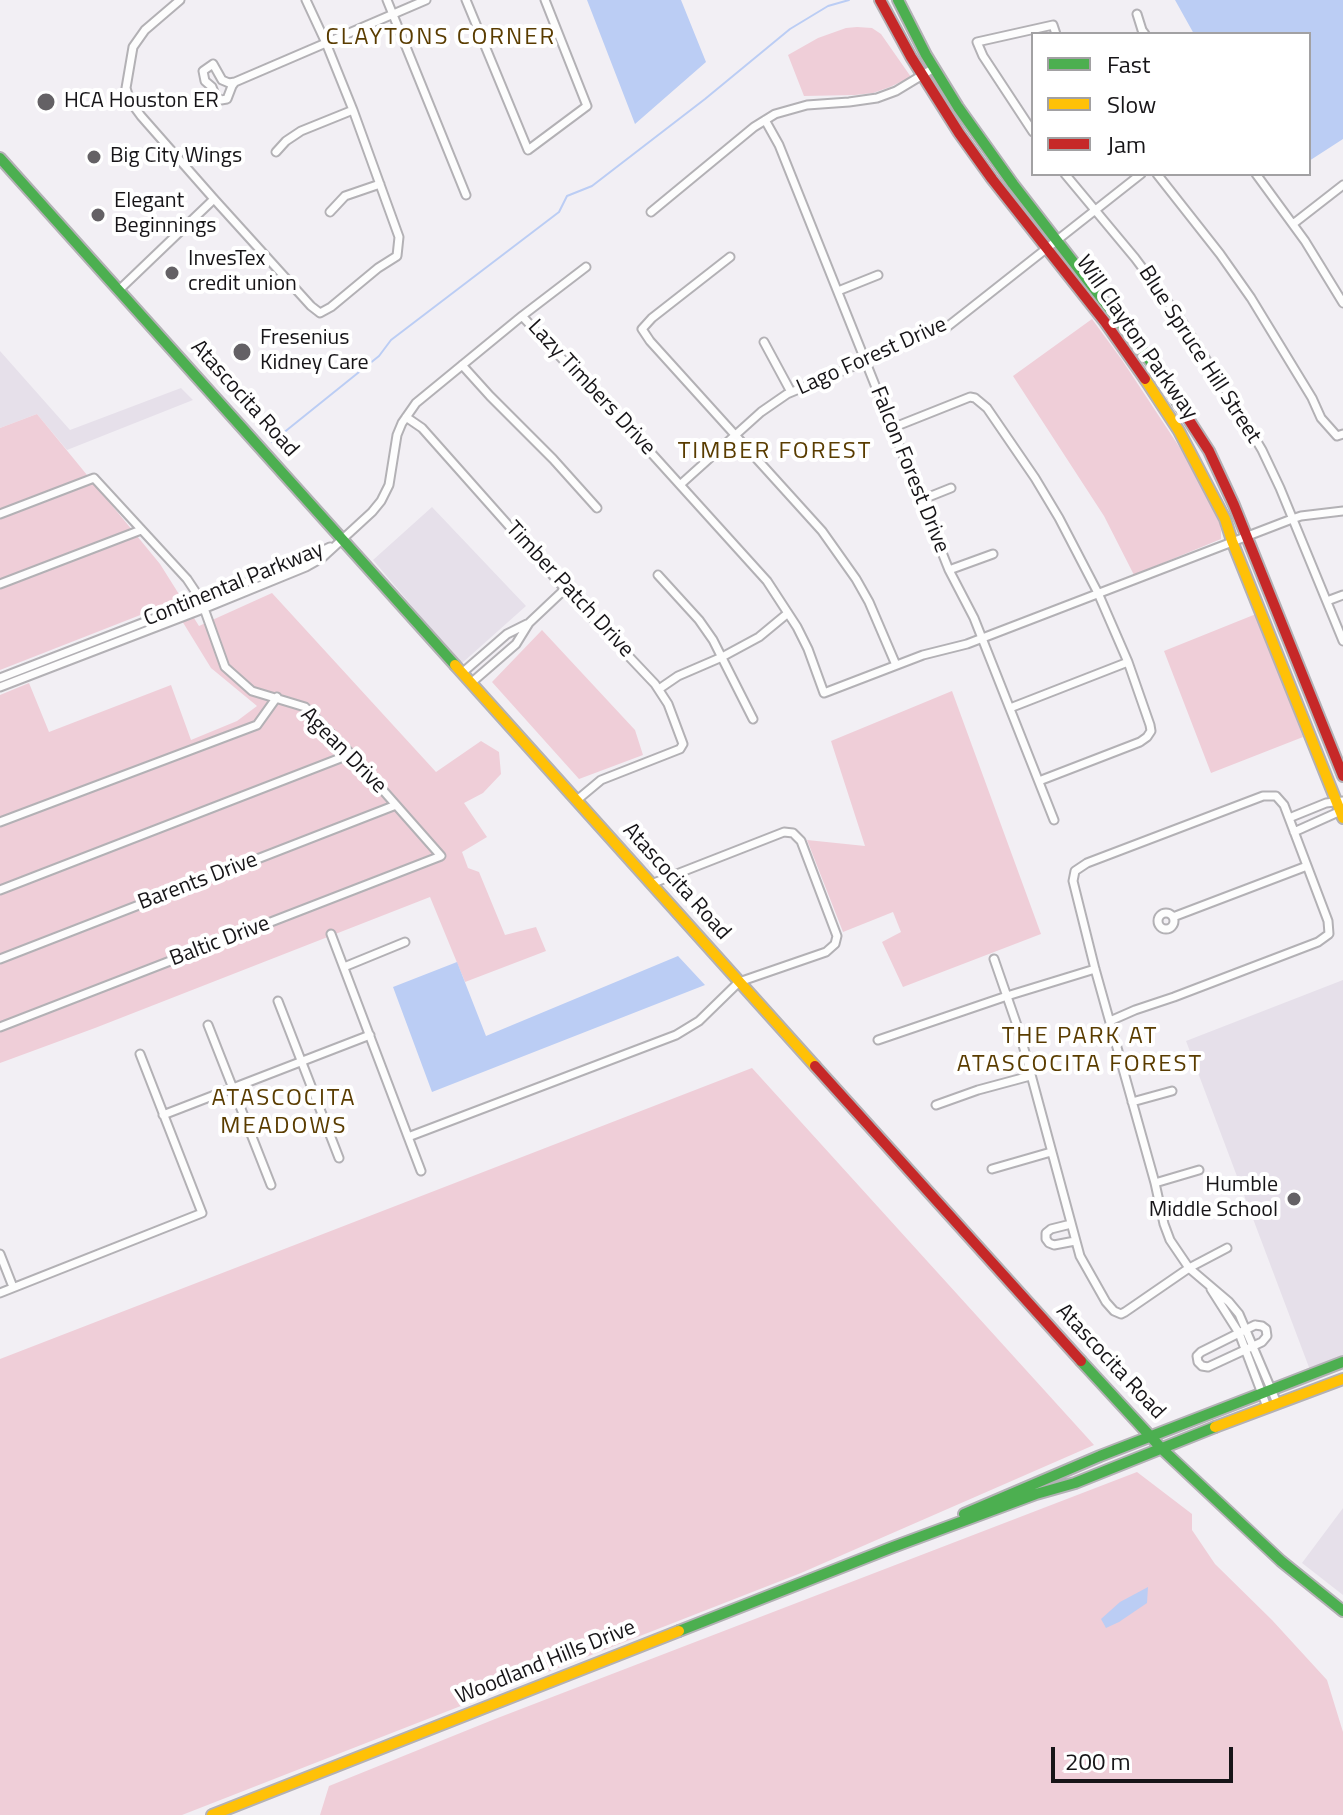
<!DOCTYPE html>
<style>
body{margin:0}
#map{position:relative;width:1343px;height:1815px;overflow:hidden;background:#f2eff4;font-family:"Titillium Web",sans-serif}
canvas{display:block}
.legend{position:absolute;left:1031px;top:32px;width:280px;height:144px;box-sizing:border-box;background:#fff;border:2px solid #a2a1a3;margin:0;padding:10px 14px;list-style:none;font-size:24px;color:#171518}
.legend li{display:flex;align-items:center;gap:16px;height:40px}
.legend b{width:40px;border:2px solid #a2a1a3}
.scale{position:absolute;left:1051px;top:1747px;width:182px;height:36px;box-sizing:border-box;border:4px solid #171518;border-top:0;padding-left:10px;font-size:24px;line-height:28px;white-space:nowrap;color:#171518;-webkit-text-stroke:6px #fff;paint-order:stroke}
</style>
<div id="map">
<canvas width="1343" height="1815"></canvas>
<ul class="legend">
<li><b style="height:10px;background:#4caf50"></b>Fast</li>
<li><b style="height:10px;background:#ffc107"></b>Slow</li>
<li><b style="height:10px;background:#c62828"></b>Jam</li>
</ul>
<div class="scale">200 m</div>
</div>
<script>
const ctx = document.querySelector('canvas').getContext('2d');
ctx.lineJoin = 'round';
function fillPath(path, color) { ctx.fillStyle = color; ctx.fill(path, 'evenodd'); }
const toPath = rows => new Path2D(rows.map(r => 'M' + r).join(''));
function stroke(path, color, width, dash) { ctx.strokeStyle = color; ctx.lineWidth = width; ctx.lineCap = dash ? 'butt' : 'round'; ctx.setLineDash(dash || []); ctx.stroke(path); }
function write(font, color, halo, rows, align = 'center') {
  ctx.font = font + ' "Titillium Web",sans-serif'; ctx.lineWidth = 8; ctx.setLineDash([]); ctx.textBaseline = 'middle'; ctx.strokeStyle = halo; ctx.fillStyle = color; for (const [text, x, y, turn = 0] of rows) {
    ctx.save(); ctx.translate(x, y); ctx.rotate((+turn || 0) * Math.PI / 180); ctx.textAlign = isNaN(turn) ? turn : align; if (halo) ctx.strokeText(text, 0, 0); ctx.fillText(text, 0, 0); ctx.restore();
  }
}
const built = toPath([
 [0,351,70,430,181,388,193,400,67,450,37,414,0,428],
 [432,507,526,606,461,664,373,560],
 [1343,980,1343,1357,1310,1370,1186,1041],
 [1343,1508,1343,1595,1302,1563]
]);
const green = toPath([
 [857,27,872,28,881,34,911,77,890,87,873,93,855,95,804,96,788,55,818,38,846,28],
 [1092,319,1122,360,1184,454,1199,480,1220,524,1221,531,1221,539,1134,575,1104,516,1013,376],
 [37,414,160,564,199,626,272,593,436,772,481,741,499,752,501,774,483,793,464,803,487,837,462,852,468,868,479,872,505,935,536,927,546,951,465,982,430,897,95,1028,0,1063,0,695,29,683,49,732,171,685,191,740,237,721,257,706,211,668,171,603,0,670,0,428],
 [1256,614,1303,737,1211,773,1164,651],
 [542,630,635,730,643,755,579,779,492,682],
 [952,691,1041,934,903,987,882,942,901,932,893,912,843,932,807,840,865,846,831,741],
 [752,1068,1094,1445,801,1573,182,1815,0,1815,0,1359],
 [1137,1472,1192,1514,1192,1530,1215,1564,1272,1620,1327,1680,1343,1732,1343,1815,320,1815,329,1786,495,1719]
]);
const water = toPath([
 [587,0,681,0,706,62,635,124],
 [1175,0,1343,0,1343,139,1309,161,1309,34,1194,34],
 [678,956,705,985,432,1092,393,987,457,962,486,1036],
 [1148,1587,1147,1603,1119,1622,1106,1628,1101,1619,1120,1602]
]);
const stream = toPath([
 [272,442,379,356,391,340,559,212,567,196,592,186,705,99,790,29,828,6,849,0]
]);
const street = toPath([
 [180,0,145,30,133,47,126,88,130,101,141,116,214,199,311,306,320,313,331,307,378,268,397,256,399,237,353,110,326,43,306,0],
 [387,0,466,195],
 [466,0,528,150,587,106,545,0],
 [1137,14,1142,30,1145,34],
 [235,82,232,86,227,99,221,100,216,97,212,87,205,81,203,71,213,64,222,80,229,83,235,82,426,0],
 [765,120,779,145,949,570,974,618,1054,820],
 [1033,132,983,56,977,42,1053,25,1056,34],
 [276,152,286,141,301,131,353,110],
 [1065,174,1135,258,1179,317,1237,408,1262,450,1280,488,1343,641],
 [1157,174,1220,254,1251,298,1312,398,1321,418,1337,436,1343,434],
 [1256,174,1305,241,1343,303],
 [330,212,345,196,380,184],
 [651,212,754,127,775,114,807,105,849,102,877,98,896,91,934,68],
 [1293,224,1343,185],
 [730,257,652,318,642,329,650,341,822,531,856,579,869,602,896,665],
 [119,290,214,199],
 [838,291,878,275],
 [522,316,598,397,625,424,767,581,797,627,808,649,824,693,923,655,967,644,1292,519,1301,516,1343,511],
 [764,342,791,392],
 [462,365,490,396,553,459,597,508],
 [406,417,422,428,565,589,655,684,668,704,683,744,680,749,601,780,577,800],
 [892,428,970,397,975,398,987,408,1035,478,1059,518,1098,593,1128,662,1150,725,1151,731,1147,737,1140,742,1039,781],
 [681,484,761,412,787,394,947,327,1141,174],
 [921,500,951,488],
 [0,514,94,478,187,579,201,600,225,667,252,691,305,707,351,754,441,856,0,1027],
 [949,570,993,554],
 [658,575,699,620,713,640,753,719],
 [0,584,141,530],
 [1327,601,1343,595],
 [462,673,507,634,527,624],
 [0,678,204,599,312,556,330,547],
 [471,683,516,644,529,623,565,589],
 [0,687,203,609,306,567,322,558,372,512,381,501,389,485,397,435,402,423,416,403,522,316,586,267],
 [659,689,678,676,722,657,759,637,788,613],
 [1010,708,1128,662],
 [1289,818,1326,803,1343,801],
 [0,822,257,725,277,697],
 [1294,832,1343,810],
 [0,890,351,754],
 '1158 921a8 8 0 1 1 16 0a8 8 0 1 1-16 0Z',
 [1173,917,1307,866],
 [331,934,421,1171],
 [0,959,396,805],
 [994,959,1020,1034,1080,1256,1106,1302,1114,1311,1121,1314,1125,1312,1189,1268,1227,1248],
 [344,967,405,942],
 [278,1001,339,1158],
 [1110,1021,1135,1010,1174,997,1318,942,1329,934,1328,921,1284,805,1276,796,1263,796,1087,863,1075,871,1073,881,1095,969,1155,1183,1164,1224,1170,1240,1189,1268,1229,1302,1239,1314,1277,1403],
 [208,1025,271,1185],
 [878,1040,1007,996,1095,969],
 [1132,1102,1172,1091],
 [936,1105,978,1090,1030,1076],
 [163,1115,370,1035],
 [408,1137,676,1035,699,1021,739,982,826,952,835,944,837,936,801,841,793,833,784,832,651,884],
 [992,1169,1051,1152],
 [1155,1183,1199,1170],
 [1071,1224,1051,1229,1046,1233,1046,1239,1049,1243,1054,1245,1075,1241],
 [0,1254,13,1287],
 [1211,1289,1239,1333,1267,1407],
 [0,1293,202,1213,140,1054],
 [1255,1325,1262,1326,1266,1329,1267,1336,1262,1342,1208,1367,1202,1366,1198,1362,1197,1356,1201,1352,1255,1325]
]);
const fast = toPath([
 [898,0,926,55,958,107,1013,184,1157,370,1178,403],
 [0,158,455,665],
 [1081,1361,1162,1449,1281,1561,1343,1611],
 [964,1514,1100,1456,1343,1362],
 [679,1631,893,1547,1036,1494,1075,1483,1215,1427]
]);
const slow = toPath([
 [1145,379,1179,431,1225,519,1232,541,1343,818],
 [455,665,815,1066],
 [1215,1427,1343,1379],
 [212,1815,679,1631]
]);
const jam = toPath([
 [880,0,911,57,959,133,992,179,1105,322,1145,379],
 [1178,403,1209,451,1234,505,1343,776],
 [815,1066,1081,1361]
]);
const markers = [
 [46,102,10,"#646165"],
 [94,157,8,"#646165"],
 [98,215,8,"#646165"],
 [172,273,8,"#646165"],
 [242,352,10,"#646165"],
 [1294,1199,8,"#646165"]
];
const poiNames = [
 ["HCA Houston ER",64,102],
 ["Big City Wings",110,157],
 ["Elegant",114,202],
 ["Beginnings",114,227],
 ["InvesTex",188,260],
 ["credit union",188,285],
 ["Fresenius",260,339],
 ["Kidney Care",260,364],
 ["Humble",1278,1186,"right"],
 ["Middle School",1278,1211,"right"]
];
const streetNames = [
 ["Will Clayton Parkway",1136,338,55],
 ["Blue Spruce Hill Street",1199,355,57],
 ["Lago Forest Drive",872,357,-24],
 ["Lazy Timbers Drive",591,388,47],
 ["Atascocita Road",244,399,48],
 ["Falcon Forest Drive",909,470,68],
 ["Continental Parkway",234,585,-22],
 ["Timber Patch Drive",569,590,47],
 ["Agean Drive",343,751,45],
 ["Barents Drive",198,882,-21],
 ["Atascocita Road",676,882,48],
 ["Baltic Drive",220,942,-21],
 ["Atascocita Road",1110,1362,47],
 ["Woodland Hills Drive",546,1663,-22]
];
const neighbourhoodNames = [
 ["CLAYTONS CORNER",441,38],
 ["TIMBER FOREST",775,452],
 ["THE PARK AT",1080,1037],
 ["ATASCOCITA FOREST",1080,1065],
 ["ATASCOCITA",284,1099],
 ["MEADOWS",284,1127]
];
fillPath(built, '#e6e0ea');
fillPath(green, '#efced8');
fillPath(water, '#bbcdf4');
stroke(stream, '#bbcdf4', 2);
stroke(street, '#b3b1b5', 11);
stroke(fast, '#b3b1b5', 14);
stroke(slow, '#b3b1b5', 14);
stroke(jam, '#b3b1b5', 14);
stroke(street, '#fdfdfd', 7);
stroke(fast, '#4caf50', 10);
stroke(slow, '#ffc107', 10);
stroke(jam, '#c62828', 10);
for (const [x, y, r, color] of markers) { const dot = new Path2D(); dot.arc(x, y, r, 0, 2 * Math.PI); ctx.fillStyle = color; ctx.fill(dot); stroke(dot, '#fff', 3); }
write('22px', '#171518', '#fff', poiNames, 'left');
write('22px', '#171518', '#fff', streetNames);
ctx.letterSpacing = '2px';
write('24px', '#5a3c00', '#fff', neighbourhoodNames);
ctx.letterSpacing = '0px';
</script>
